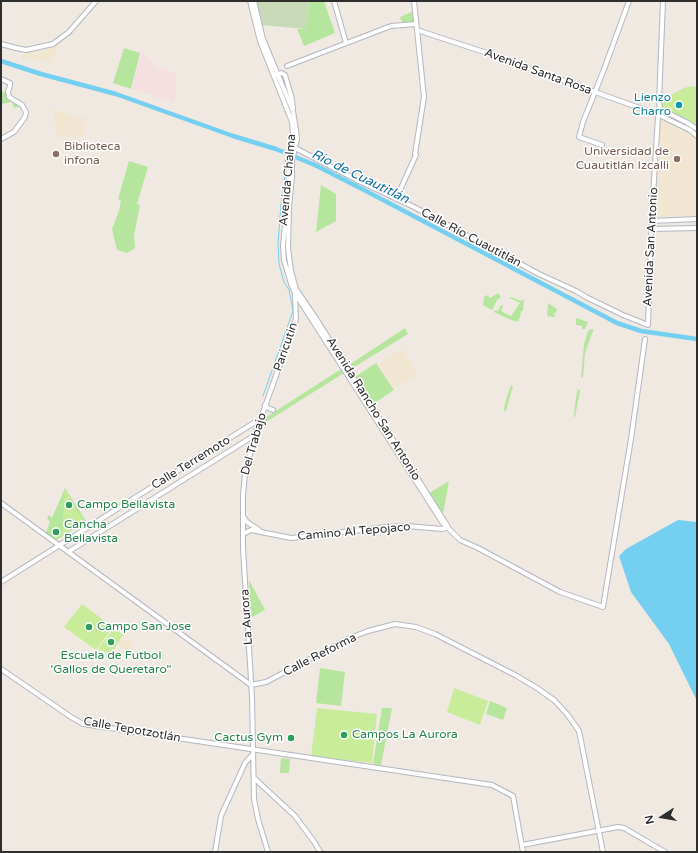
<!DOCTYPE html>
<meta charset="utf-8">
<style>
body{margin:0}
#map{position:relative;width:698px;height:853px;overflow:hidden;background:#efe9e1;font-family:"Varela Round",sans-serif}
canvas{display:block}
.frame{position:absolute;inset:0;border:2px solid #2e2e2e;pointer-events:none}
.north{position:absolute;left:642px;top:797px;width:40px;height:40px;-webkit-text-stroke:3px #fff;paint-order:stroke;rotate:258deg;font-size:11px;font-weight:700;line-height:16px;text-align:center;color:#2e2e2e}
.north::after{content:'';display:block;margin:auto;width:14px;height:18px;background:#2e2e2e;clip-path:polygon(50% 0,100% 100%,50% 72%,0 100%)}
</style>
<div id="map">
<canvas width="698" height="853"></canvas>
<div class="frame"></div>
<div class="north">N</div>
</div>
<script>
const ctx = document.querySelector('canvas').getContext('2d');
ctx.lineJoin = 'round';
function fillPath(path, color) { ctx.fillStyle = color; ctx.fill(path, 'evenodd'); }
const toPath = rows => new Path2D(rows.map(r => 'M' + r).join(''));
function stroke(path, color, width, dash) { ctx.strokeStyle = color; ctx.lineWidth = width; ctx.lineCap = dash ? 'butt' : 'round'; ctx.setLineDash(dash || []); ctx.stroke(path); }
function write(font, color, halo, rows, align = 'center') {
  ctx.font = font + ' "Varela Round",sans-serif'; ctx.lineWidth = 3; ctx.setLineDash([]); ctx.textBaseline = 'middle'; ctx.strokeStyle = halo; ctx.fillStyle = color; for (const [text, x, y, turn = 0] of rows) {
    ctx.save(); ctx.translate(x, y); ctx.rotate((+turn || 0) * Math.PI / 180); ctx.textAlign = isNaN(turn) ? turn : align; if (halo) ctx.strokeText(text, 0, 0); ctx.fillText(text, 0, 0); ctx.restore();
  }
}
const education = toPath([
 [60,43,51,63,22,57,24,53,48,49],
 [52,109,86,119,82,139,66,136,58,137],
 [660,118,679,127,697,138,697,215,653,217],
 [402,349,418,374,394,388,379,364],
 '119 646a7 7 0 1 1 14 0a7 7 0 1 1-14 0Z'
]);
const medical = toPath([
 [142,51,155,66,176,73,176,91,174,103,133,89]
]);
const green = toPath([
 [309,1,324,1,335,33,304,46,297,29,305,29],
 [414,11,415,22,402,22,400,17],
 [124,48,140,53,131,89,113,83],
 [1,91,9,94,11,97,17,99,24,105,14,108,12,102,1,104],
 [129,161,148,167,137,204,140,205,134,235,135,248,127,253,117,250,112,229,119,211,121,201,118,199],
 [321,185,336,194,336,221,316,232],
 [498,293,501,297,497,300,492,310,483,305,484,297,488,295,490,298],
 [511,297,521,301,524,299,523,311,521,311,520,318,518,319,519,322,511,320,494,312,495,310,498,311,501,305,503,306,501,311,511,316,520,303,510,298],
 [548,303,557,309,556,313,554,312,555,317,547,316],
 [576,318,588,322,585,329,582,329,582,326,576,325],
 [405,328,408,334,351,369,349,365],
 [591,329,593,329,593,331,585,353,583,378,581,377,584,344,588,331],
 [376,363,394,390,373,404,356,376],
 [341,369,344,373,266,422,265,418],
 [511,385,513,386,506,411,504,411,505,403],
 [578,389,580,391,575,417,574,417,575,404,577,392],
 [449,481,443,514,429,493],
 [65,488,86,521,57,540,45,535,50,522,47,518,49,515,52,518],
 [249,580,265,610,250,618],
 [320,668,345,672,341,706,316,703],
 [490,701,507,708,503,720,486,714],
 [382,708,392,708,381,765,373,764],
 [281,758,290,759,289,773,280,773]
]);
const cemetery = toPath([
 [256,1,309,1,305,29,262,25]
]);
const pitch = toPath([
 [692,86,697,87,697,127,693,123,661,108,660,101,684,88],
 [65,489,83,521,62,535],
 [55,526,61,535,56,538,51,529],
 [82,604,113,627,96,650,64,627],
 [114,628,123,635,111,655,98,649],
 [454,688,488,701,480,725,447,712],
 [317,708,377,714,372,763,311,756]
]);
const water = toPath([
 [678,520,697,522,697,701,669,644,631,592,619,556,626,549]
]);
const stream = toPath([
 [287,157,287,154],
 [263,396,293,311,289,290,284,282,279,264,278,244,281,205,286,169]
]);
const river = toPath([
 [1,61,41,74,116,94,233,136,276,149,315,165,366,191,617,323,641,331,697,339]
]);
const secondary = toPath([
 [250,1,260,41,292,122,293,134,292,148,288,161,289,180,283,246,284,260,291,284,296,295,442,522,460,540,478,548,560,592,603,607,631,439,645,339],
 [254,1,263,39,293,111,296,130,297,139,292,161,292,176,289,208,288,248,291,271,296,289,315,317,447,525],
 [334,1,346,43],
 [414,1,424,97,415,154],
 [417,30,490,54,659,115,690,130,697,136],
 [1,44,16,48,26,50,53,44,69,32,96,1],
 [287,66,391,26,416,24],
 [276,75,281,73,285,75,292,99,293,109],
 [1,79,10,83,10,86,8,92,9,97,22,105,26,112,25,117,14,132,1,139],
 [660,109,686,122,697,129],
 [602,145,579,137,583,122,603,72,629,1],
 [295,148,359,181,414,207,539,274,576,291,586,297,623,315,648,325,652,212,658,117,660,109,659,102,663,1],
 [396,199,416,155],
 [652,221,697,219],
 [651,229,697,228],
 [265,405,268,408,273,410],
 [1,503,251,685,266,682,350,638,368,631,395,624,416,627,435,634,517,676,537,688,554,700,567,714,579,731,603,852],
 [243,516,247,522,259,530],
 [243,534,251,530,291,538,387,527,407,526,442,529,448,527],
 [68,552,255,435],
 [1,582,260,419],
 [1,669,71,717,83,724,492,785,513,796,523,852],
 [254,778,295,816,315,843,320,852],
 [522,845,618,827,624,828,665,852],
 [215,852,221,816,225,807,245,763,253,754],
 [268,852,258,819,254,799,252,697,243,548,243,495,245,474,255,435,296,319,295,295]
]);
const markers = [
 [679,105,4,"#0f9aa8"],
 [56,154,4,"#8d6e63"],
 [677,159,4,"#8d6e63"],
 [69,505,4,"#2e9e5b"],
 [56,532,4,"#2e9e5b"],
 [89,627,4,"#2e9e5b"],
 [111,642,4,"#2e9e5b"],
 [344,735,4,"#2e9e5b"],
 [291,738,4,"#2e9e5b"]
];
const streetNames = [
 ["Avenida Santa Rosa",538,72,20],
 ["Avenida Chalma",288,180,-85],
 ["Calle Río Cuautitlán",471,238,28],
 ["Avenida San Antonio",651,247,-87],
 ["Paricutin",286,347,-71],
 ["Avenida Rancho San Antonio",373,409,58],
 ["Del Trabajo",254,444,-74],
 ["Calle Terremoto",191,463,-32],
 ["Camino Al Tepojaco",354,532,-5],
 ["La Aurora",247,617,-94],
 ["Calle Reforma",320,655,-27],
 ["Calle Tepotzotlán",132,730,10]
];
const cultureNames = [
 ["Lienzo",671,98],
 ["Charro",671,112]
];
const educationNames = [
 ["Biblioteca",64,147],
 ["infona",64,161],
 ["Universidad de",669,152,"right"],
 ["Cuautitlán Izcalli",669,166,"right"]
];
const leisureNames = [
 ["Campo Bellavista",77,505],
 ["Cancha",64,525],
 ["Bellavista",64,539],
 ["Campo San Jose",97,627],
 ["Escuela de Futbol",111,656,"center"],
 ["'Gallos de Queretaro\"",111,670,"center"],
 ["Campos La Aurora",352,735],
 ["Cactus Gym",283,738,"right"]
];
const waterNames = [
 ["Rio de Cuautitlán",360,177,26]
];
fillPath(education, '#f0e6d1');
fillPath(medical, '#f5dfe0');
fillPath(green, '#b6e59e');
fillPath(cemetery, '#c8d9b8');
fillPath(pitch, '#c9ec9a');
fillPath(water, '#75cff0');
stroke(stream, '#75cff0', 1);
stroke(river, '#75cff0', 4.5);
stroke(secondary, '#b4b7c1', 6);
stroke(secondary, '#fff', 4);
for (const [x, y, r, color] of markers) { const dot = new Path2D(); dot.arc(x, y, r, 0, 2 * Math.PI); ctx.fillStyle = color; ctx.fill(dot); stroke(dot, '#fff', 1.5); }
write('12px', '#2e2e2e', '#fff', streetNames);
write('12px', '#0d838f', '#fff', cultureNames, 'right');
write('12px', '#785e54', '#fff', educationNames, 'left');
write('12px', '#27864d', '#fff', leisureNames, 'left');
write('italic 13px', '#0d6fa3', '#fff', waterNames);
</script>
